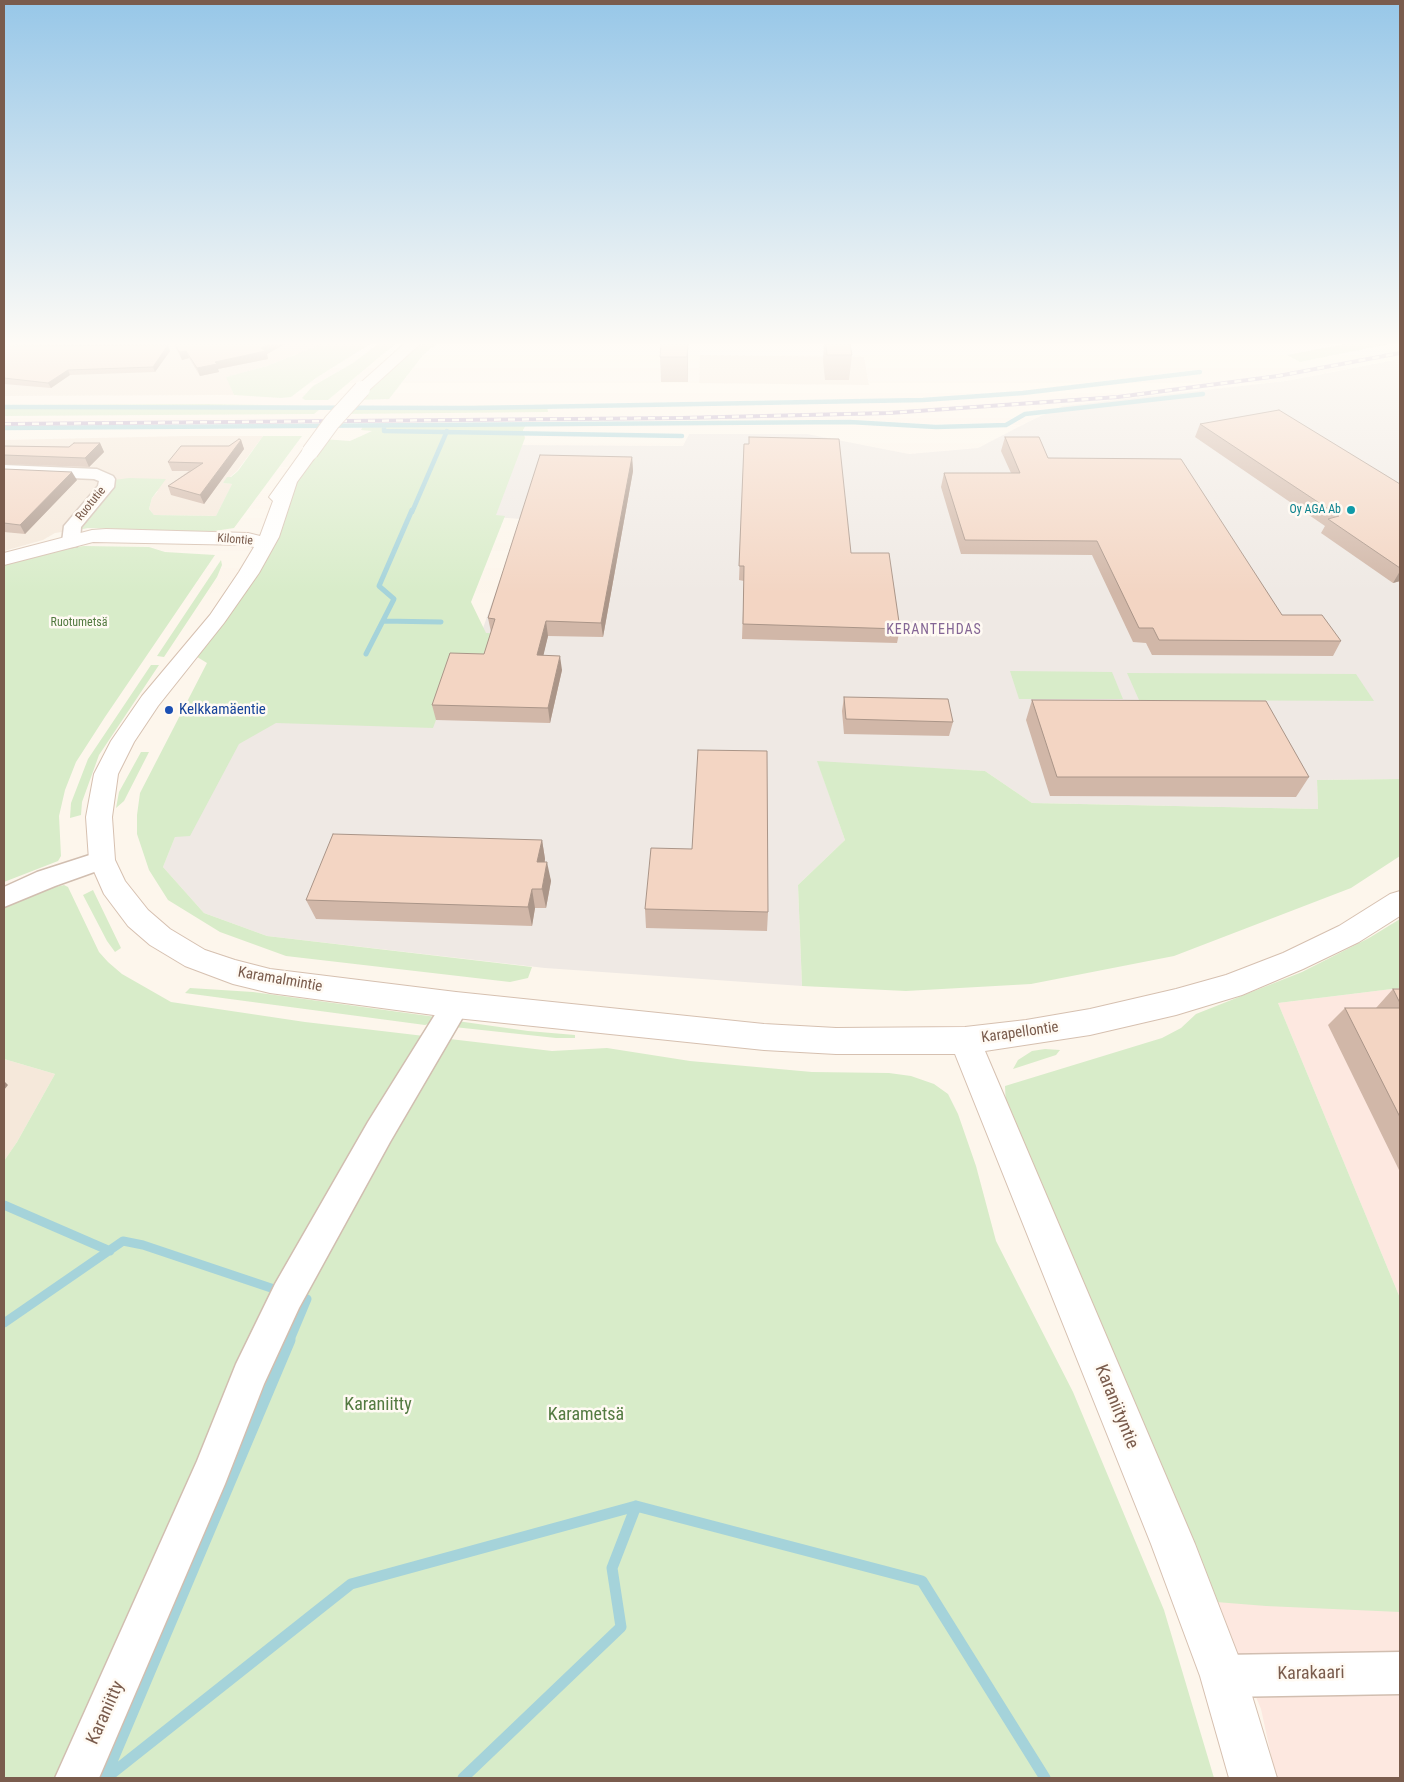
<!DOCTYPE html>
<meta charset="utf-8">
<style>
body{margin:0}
#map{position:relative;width:1404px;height:1782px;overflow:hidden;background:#fdf6ec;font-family:"Roboto Condensed",sans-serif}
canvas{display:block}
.frame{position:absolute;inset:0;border:5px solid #7a5c4d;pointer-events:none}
</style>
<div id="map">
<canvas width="1404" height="1782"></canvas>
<div class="frame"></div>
</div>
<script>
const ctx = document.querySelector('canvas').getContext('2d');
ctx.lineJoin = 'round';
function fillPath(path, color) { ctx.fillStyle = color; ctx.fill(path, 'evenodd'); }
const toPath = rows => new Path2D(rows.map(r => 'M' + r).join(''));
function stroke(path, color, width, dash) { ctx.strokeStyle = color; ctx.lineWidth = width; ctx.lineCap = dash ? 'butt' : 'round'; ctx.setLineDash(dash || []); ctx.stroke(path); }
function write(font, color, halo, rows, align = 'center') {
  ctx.font = font + ' "Roboto Condensed",sans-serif'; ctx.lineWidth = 5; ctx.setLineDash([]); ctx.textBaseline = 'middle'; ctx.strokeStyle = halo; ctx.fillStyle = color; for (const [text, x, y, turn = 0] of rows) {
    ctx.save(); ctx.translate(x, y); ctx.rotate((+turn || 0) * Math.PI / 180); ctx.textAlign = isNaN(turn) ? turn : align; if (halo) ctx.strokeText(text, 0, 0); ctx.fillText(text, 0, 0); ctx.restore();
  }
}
const residential = toPath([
 [4,344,322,344,267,366,227,377,234,395,4,396],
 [700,355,864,357,869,385,699,383],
 [186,436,263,436,237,471,223,483,232,484,216,516,154,515,149,509,152,498,158,491,78,530,55,533,43,540,4,551,4,440],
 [4,1059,55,1074,17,1142,4,1161]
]);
const commercial = toPath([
 [1400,988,1400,1298,1278,1003],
 [1400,1373,1400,1778,1276,1778,1261,1709,1216,1602]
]);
const industrial = toPath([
 [1400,359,1400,779,1317,780,1318,809,1032,803,985,771,818,762,845,840,798,885,802,986,545,968,267,936,204,913,163,867,175,837,233,743,274,720,482,631,521,519,493,517,517,445,683,446,689,434,807,434,909,454,978,448,1032,420,1063,406,1286,381]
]);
const green = toPath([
 [322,344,370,344,316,378,291,397,281,398,234,395,226,377,267,366],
 [378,344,395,344,328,400,305,400,302,398,313,386,353,363],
 [424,344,436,344,423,355,389,399,357,400,403,356],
 [1347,344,1388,344,1300,362,1287,355],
 [207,404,324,406,314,414,4,416,4,405],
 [547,405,548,412,343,414,354,407],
 [527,423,523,430,525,438,496,515,505,516,471,602,486,633,498,633,487,669,436,720,433,728,276,723,239,744,190,836,175,837,163,867,204,913,267,936,532,967,528,978,510,982,286,956,220,932,168,900,149,870,137,834,137,815,140,793,207,663,194,655,323,439,350,441,372,431,361,430,364,424],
 [263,436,302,436,234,528,208,532,88,528,78,530,114,480,129,478,166,479,152,498,149,509,154,515,216,516,232,484,223,483,227,477,231,477,238,471],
 [84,546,149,547,165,552,215,555,105,717,76,762,65,790,59,816,61,856,58,861,4,882,4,563,53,550],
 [221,560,222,565,217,577,164,657,157,656],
 [151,665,159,665,99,755,82,802,81,815,70,818,71,803,88,759],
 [1010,671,1112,672,1123,699,1019,699],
 [1127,673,1356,674,1374,701,1139,700],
 [141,752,149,752,124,801,116,808,119,792],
 [817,761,985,771,1032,803,1318,809,1317,780,1400,779,1400,856,1351,888,1174,956,1031,984,906,991,802,986,798,885,845,840],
 [64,885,68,887,99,952,108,962,122,974,171,1002,305,1022,552,1051,607,1048,690,1061,812,1072,889,1073,911,1076,934,1084,948,1094,958,1114,976,1166,996,1241,1073,1392,1164,1610,1214,1778,4,1778,4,1161,17,1142,55,1074,4,1059,4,905,43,890],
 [93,890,121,948,115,952,107,941,83,895],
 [1400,919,1400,988,1278,1003,1400,1298,1400,1612,1266,1606,1216,1602,1006,1108,1005,1086,1162,1038,1181,1028,1196,1014,1302,972,1369,938],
 [190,988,253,992,436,1017,432,1023,425,1025,185,993],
 [457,1021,528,1031,575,1035,575,1038,556,1038,454,1027],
 [1045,1049,1060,1050,1056,1055,1013,1069,1018,1060,1032,1051]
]);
const streamFar3 = toPath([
 [4,407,475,408,923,400,1023,393,1200,372],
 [384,427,384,431,682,436],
 [4,428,850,422,936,427,1006,425,1025,414,1203,394],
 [412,512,447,431]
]);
const streamFar2 = toPath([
 [383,621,441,622],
 [366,654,394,599,379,586,412,510]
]);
const streamFar1 = toPath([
 [4,1205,110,1251],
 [4,1323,123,1241,143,1245,280,1291],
 [289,1342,307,1299]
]);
const stream = toPath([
 [105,1778,290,1340],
 [106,1778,351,1584,636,1506],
 [463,1778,621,1627,612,1568,636,1506,922,1581,1045,1778]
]);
const street = toPath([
 [4,465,97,469,113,476,115,479,114,487,81,527,80,542,77,546,71,547,65,546,62,542,64,526,98,486,99,481,94,479,4,475,4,465],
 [102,851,111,854,114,860,111,866,55,886,4,907,4,887,37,872,102,851],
 [456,993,466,997,470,1005,390,1142,299,1308,264,1384,225,1484,99,1778,55,1778,197,1461,236,1364,275,1284,368,1122,446,997,456,993],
 [1400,1652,1400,1694,1223,1697,1208,1691,1202,1676,1208,1661,1223,1655,1400,1652]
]);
const secondary = toPath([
 [404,344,420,344,367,392,357,392,354,389,357,386,404,344],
 [310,447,316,448,319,452,297,482,279,537,259,573,224,623,158,706,134,742,118,774,112,817,115,860,125,881,148,910,170,929,205,950,235,960,270,969,456,992,764,1024,836,1028,965,1027,1026,1020,1090,1009,1176,989,1226,975,1283,953,1339,926,1390,894,1400,891,1400,916,1359,942,1303,969,1242,995,1176,1015,1090,1035,985,1051,1195,1544,1246,1676,1277,1778,1229,1778,1200,1676,1151,1544,955,1054,836,1054,764,1050,456,1018,270,993,233,984,185,966,150,945,128,926,104,894,89,860,86,817,94,774,111,741,142,696,210,615,239,572,254,547,247,545,93,542,4,565,4,553,92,530,106,529,248,533,260,536,273,501,269,497,304,448,310,447]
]);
const rail = toPath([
 [4,424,681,418,889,413,1118,397,1278,376,1400,353]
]);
const secondaryBridge = toPath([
 [310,452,332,422,362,389]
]);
const wall = toPath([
 [174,344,285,344,267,354,268,359,218,369,219,372,200,376,189,358,182,360],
 [688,344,688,382,661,382,660,357],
 [824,344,850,344,852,355,849,380,825,380,823,360],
 [168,345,170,351,155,372,70,375,51,388,4,384,4,346],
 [1200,424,1400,484,1400,581,1393,583,1321,533,1325,526,1195,437],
 [1005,437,1048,458,1282,615,1341,641,1333,656,1152,655,1146,643,1133,642,1092,555,961,554,941,487,944,473,1011,473,1001,451],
 [241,440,244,449,204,504,171,495,168,486,189,471,172,471,168,462,229,446],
 [100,443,104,452,89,467,4,464,4,446,69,447],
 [744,444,851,553,900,629,897,643,742,639,744,581,739,580],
 [632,457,633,471,603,637,548,636,543,655,562,670,550,723,436,720,432,705,484,654,491,632,488,618],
 [4,469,77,480,25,534,4,532],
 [844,697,953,722,949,736,844,734,842,711],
 [1032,700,1309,777,1296,797,1050,796,1026,720],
 [542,840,545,859,545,862,551,881,546,908,535,908,532,926,316,919,306,900],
 [645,909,768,912,767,931,646,928],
 [1393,989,1400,989,1400,1172,1328,1025,1345,1008,1376,1008]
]);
const shadedWall = toPath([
 [269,344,285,344,267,354,268,359,218,369,219,372,200,376,197,368],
 [688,344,688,382,687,357],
 [168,345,170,351,155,372,153,367],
 [186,351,189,358,182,360,179,352],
 [68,370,70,375,51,388,48,383],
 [241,440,244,449,204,504,200,495],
 [100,443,104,452,89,467,85,458],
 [632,457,633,471,603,637,601,623],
 [72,472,77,480,25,534,20,525],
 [1400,571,1400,581,1393,583],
 [546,621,548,636,540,670,537,655],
 [560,656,562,670,550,723,548,708],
 [542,840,545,859,541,881,537,862],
 [547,862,551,881,546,908,542,889],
 [532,889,535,908,532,926,528,907],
 [4,1081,8,1085,4,1090]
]);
const building = toPath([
 [175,344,269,344,261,348,266,351,215,362,217,364,197,368,186,351,179,352,175,344],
 [661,344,688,344,687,357,660,357,661,344],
 [826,344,850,344,852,355,827,355,826,344],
 [168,345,153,367,68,370,48,383,4,378,4,346,168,345],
 [1279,410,1400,484,1400,568,1328,519,1339,516,1200,424,1279,410],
 [749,437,839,439,851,553,889,553,900,629,743,624,744,566,739,566,744,444,749,444,749,437],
 [1005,437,1039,437,1048,458,1181,459,1282,615,1322,615,1341,641,1159,640,1153,628,1139,628,1097,541,965,540,944,473,1020,473,1005,437],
 [239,439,241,440,200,495,168,486,203,463,168,462,181,446,229,446,239,439],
 [74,443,100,443,85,458,4,455,4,446,69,447,74,443],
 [540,455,632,457,601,623,546,621,537,655,560,656,548,708,432,705,450,653,484,654,495,619,488,618,540,455],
 [4,469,72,472,20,525,4,523,4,469],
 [844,697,948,699,953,722,846,719,844,697],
 [1032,700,1266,701,1309,777,1057,777,1032,700],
 [698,750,767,751,768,912,645,909,651,848,692,849,698,750],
 [333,834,542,840,537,862,547,862,542,889,532,889,528,907,306,900,333,834],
 [1393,989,1400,989,1400,1003,1393,989],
 [1345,1008,1400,1008,1400,1117,1345,1008]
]);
const markers = [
 [1351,510,5,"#0f9aa8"],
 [169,710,5,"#1a4fb4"]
];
const farStreetnames = [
 ["Ruotutie",91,504,-51],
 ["Kilontie",235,540,5]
];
const farCulturenames = [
 ["Oy AGA Ab",1341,510]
];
const farParknames = [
 ["Ruotumetsä",79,623]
];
const farNeighbourhoodnames = [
 ["KERANTEHDAS",934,630]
];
const transitNames = [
 ["Kelkkamäentie",179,710]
];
const streetNames = [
 ["Karamalmintie",280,980,10],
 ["Karapellontie",1020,1033,-8]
];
const nearParknames = [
 ["Karaniitty",378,1405],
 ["Karametsä",586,1415]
];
const nearStreetnames = [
 ["Karaniityntie",1116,1407,68],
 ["Karakaari",1311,1674,-1],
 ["Karaniitty",106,1713,-66]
];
fillPath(residential, '#f5e8da');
fillPath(commercial, '#fde8e0');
fillPath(industrial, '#efe9e4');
fillPath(green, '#d8ecc9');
stroke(streamFar3, '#a5d3da', 4.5);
stroke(streamFar2, '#a5d3da', 5);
stroke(streamFar1, '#a5d3da', 9);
stroke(stream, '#a5d3da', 11);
stroke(street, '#d1beb0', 3);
stroke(secondary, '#d6c0b0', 2);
fillPath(street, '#fff');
fillPath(secondary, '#fff');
stroke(rail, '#b9a8c9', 4);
stroke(rail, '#fffaf3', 2.5, [7]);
stroke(secondaryBridge, '#d6c0b0', 18, []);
stroke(secondaryBridge, '#fff', 16);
fillPath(wall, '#d1b7a8');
fillPath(shadedWall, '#aa9588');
fillPath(building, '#f3d5c3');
stroke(building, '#aa9588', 1);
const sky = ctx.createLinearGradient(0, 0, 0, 593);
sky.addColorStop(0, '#97c7e8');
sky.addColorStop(0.58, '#fefbf6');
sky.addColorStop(1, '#fefbf600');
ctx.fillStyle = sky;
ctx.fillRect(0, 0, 1404, 593);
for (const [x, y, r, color] of markers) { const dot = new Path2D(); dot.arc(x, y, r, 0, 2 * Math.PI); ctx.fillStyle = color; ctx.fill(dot); stroke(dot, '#fffaf3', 2); }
write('12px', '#7a5c4d', '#fffaf3', farStreetnames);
write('12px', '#0d838f', '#fffaf3', farCulturenames, 'right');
write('12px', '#537a41', '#fffaf3', farParknames);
ctx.letterSpacing = '1px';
write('14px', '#846695', '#fffaf3', farNeighbourhoodnames);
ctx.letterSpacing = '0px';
write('15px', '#164399', '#fffaf3', transitNames, 'left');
write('15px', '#7a5c4d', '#fffaf3', streetNames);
write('18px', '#537a41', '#fffaf3', nearParknames);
write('18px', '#7a5c4d', '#fffaf3', nearStreetnames);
</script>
